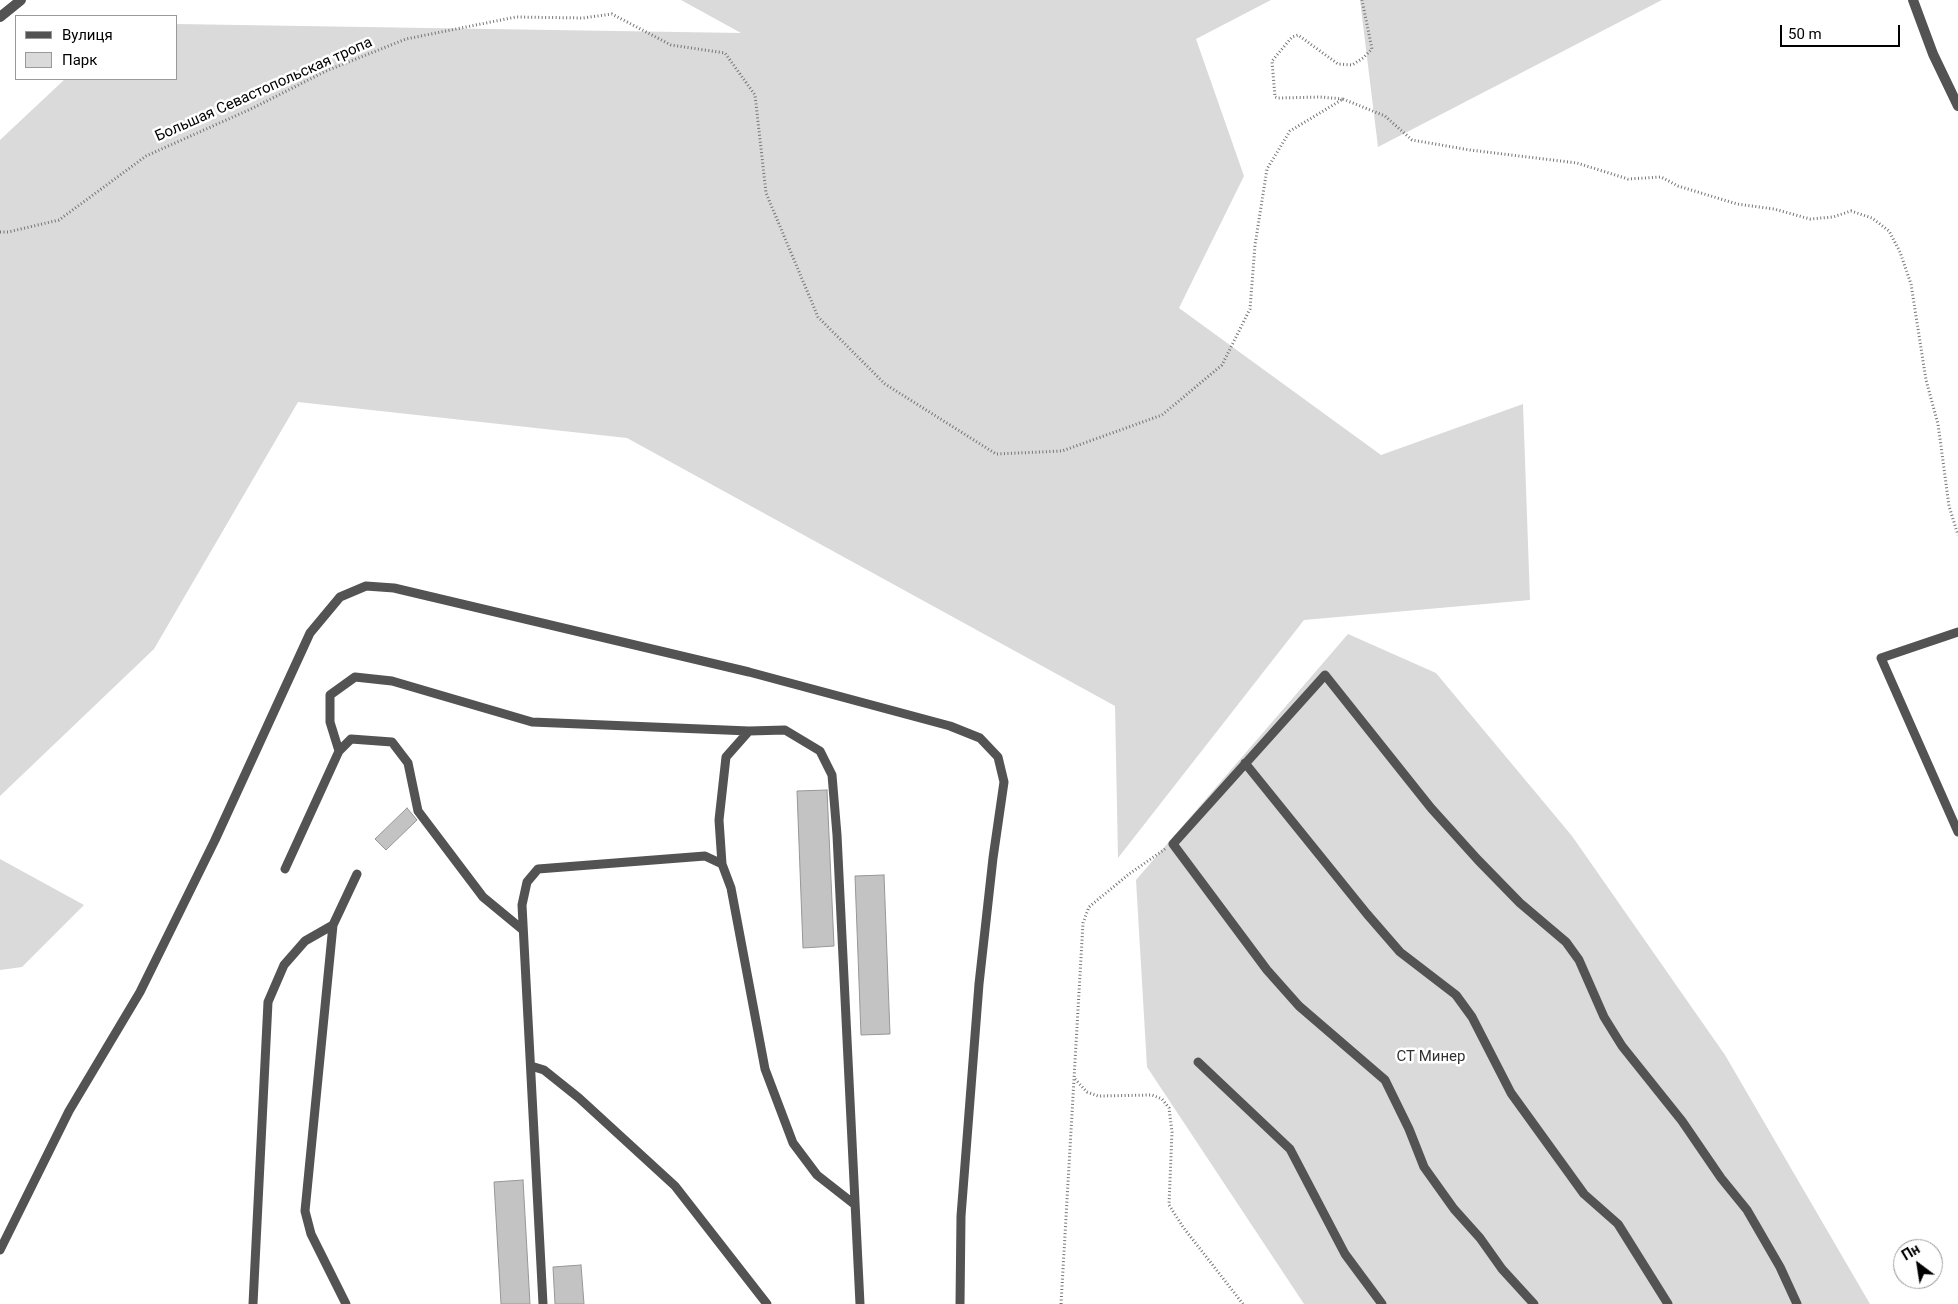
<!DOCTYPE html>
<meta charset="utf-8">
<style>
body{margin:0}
#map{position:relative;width:1958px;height:1304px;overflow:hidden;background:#fff;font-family:Roboto,sans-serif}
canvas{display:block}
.legend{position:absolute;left:15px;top:15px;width:162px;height:65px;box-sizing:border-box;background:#fff;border:1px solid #999;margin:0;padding:6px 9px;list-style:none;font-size:15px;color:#000}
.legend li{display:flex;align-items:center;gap:10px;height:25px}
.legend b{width:25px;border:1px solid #999}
.north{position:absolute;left:1893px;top:1239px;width:50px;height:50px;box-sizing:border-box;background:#fff;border:1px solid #999;border-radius:50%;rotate:329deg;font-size:14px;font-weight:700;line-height:20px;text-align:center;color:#000}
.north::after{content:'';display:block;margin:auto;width:18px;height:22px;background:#000;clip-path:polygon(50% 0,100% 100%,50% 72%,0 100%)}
.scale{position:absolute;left:1780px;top:25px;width:120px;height:22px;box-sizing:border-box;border:2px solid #000;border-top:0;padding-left:6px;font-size:15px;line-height:18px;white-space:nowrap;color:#000;-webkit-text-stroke:4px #fff;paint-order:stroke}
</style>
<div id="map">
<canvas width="1958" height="1304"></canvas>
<ul class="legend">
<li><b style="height:6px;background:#535353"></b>Вулиця</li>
<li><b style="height:14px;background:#dadada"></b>Парк</li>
</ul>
<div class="north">Пн</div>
<div class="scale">50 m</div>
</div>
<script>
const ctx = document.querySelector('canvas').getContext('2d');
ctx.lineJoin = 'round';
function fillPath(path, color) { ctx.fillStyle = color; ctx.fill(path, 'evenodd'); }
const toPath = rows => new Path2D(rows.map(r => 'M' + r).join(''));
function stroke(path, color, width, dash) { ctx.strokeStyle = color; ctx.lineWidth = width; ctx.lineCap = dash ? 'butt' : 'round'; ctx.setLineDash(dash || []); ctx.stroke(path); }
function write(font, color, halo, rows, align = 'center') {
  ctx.font = font + ' Roboto,sans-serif'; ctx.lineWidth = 5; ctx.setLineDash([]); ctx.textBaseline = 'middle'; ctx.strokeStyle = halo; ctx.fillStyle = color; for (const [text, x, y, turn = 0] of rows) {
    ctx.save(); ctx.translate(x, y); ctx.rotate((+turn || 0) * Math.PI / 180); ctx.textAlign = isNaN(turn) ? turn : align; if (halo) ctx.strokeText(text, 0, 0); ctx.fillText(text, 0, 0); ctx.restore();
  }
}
const green = toPath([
 [681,0,1271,0,1196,39,1244,176,1179,308,1381,455,1523,404,1530,600,1304,620,1118,858,1115,706,627,438,298,402,154,649,0,796,0,140,65,79,176,79,176,24,741,33],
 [1360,0,1662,0,1378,147],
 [1348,634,1436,673,1572,836,1725,1055,1870,1304,1304,1304,1147,1067,1136,880],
 [0,859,84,905,22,967,0,970]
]);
const building = toPath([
 [827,790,834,946,803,948,797,791,827,790],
 [407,808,417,820,386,850,375,839,407,808],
 [884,875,890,1034,861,1035,855,876,884,875],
 [523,1180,530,1304,501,1304,494,1182,523,1180],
 [581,1265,584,1304,555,1304,553,1267,581,1265]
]);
const path = toPath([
 [1343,99,1385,116,1412,140,1470,150,1577,163,1628,179,1661,177,1678,186,1737,204,1774,209,1810,219,1833,217,1851,211,1872,218,1889,231,1900,252,1911,284,1926,380,1938,424,1949,506,1958,535],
 [0,232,8,232,59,220,146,156,253,108,326,71,406,39,516,17,583,18,612,14,671,45,725,53,755,95,766,193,818,317,885,384,996,454,1062,451,1162,415,1222,365,1250,309,1255,245,1267,169,1290,131,1343,99,1320,97,1278,98,1275,97,1272,61,1292,37,1298,35,1338,64,1352,65,1363,58,1372,49,1362,0],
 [1075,1079,1087,1092,1098,1096,1152,1095,1162,1099,1169,1108,1172,1132,1169,1205,1183,1227,1243,1304],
 [1061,1304,1083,923,1089,907,1129,874,1165,849]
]);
const service = toPath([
 [1958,632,1881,658,1958,832],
 [339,751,330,722,330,695,355,677,392,681,532,722,749,731],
 [1245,763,1367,914,1400,952,1456,995,1472,1017,1511,1093,1584,1194,1618,1224,1668,1304],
 [722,864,719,820,726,757,749,731,785,730,820,751,832,775,837,835,860,1304],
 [285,869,339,751,351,739,392,742,408,763,418,811,483,897,523,930],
 [333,925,305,1211,311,1234,346,1304],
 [1198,1062,1290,1149,1345,1254,1382,1304],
 [531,1066,544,1070,579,1098,675,1186,767,1304],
 [0,1250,69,1111,140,992,215,840,310,633,340,597,366,586,394,588,749,672,950,726,980,738,998,757,1004,782,993,858,979,984,961,1216,960,1304],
 [253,1304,268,1002,284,965,305,941,333,925,357,874],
 [543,1304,522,905,527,882,538,869,705,856,722,864,731,888,765,1069,793,1143,817,1175,854,1204],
 [1534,1304,1502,1269,1480,1238,1454,1209,1424,1167,1409,1129,1385,1080,1299,1006,1267,970,1173,844,1325,675,1431,808,1478,860,1520,903,1566,942,1579,960,1604,1017,1622,1046,1682,1121,1721,1178,1747,1210,1780,1267,1797,1304]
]);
const minor = toPath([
 [0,17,21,0]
]);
const tertiary = toPath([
 [1913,0,1933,54,1958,106]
]);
const streetNames = [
 ["Большая Севастопольская тропа",264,90,-24]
];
const parkNames = [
 ["СТ Минер",1431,1057]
];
fillPath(green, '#dadada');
fillPath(building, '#c3c3c3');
stroke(building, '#979797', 1);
stroke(path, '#757575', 3, [1, 2.5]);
stroke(service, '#535353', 9);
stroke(minor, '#535353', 10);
stroke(tertiary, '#535353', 10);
write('15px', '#000', '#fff', streetNames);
write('15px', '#313131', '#fff', parkNames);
</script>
